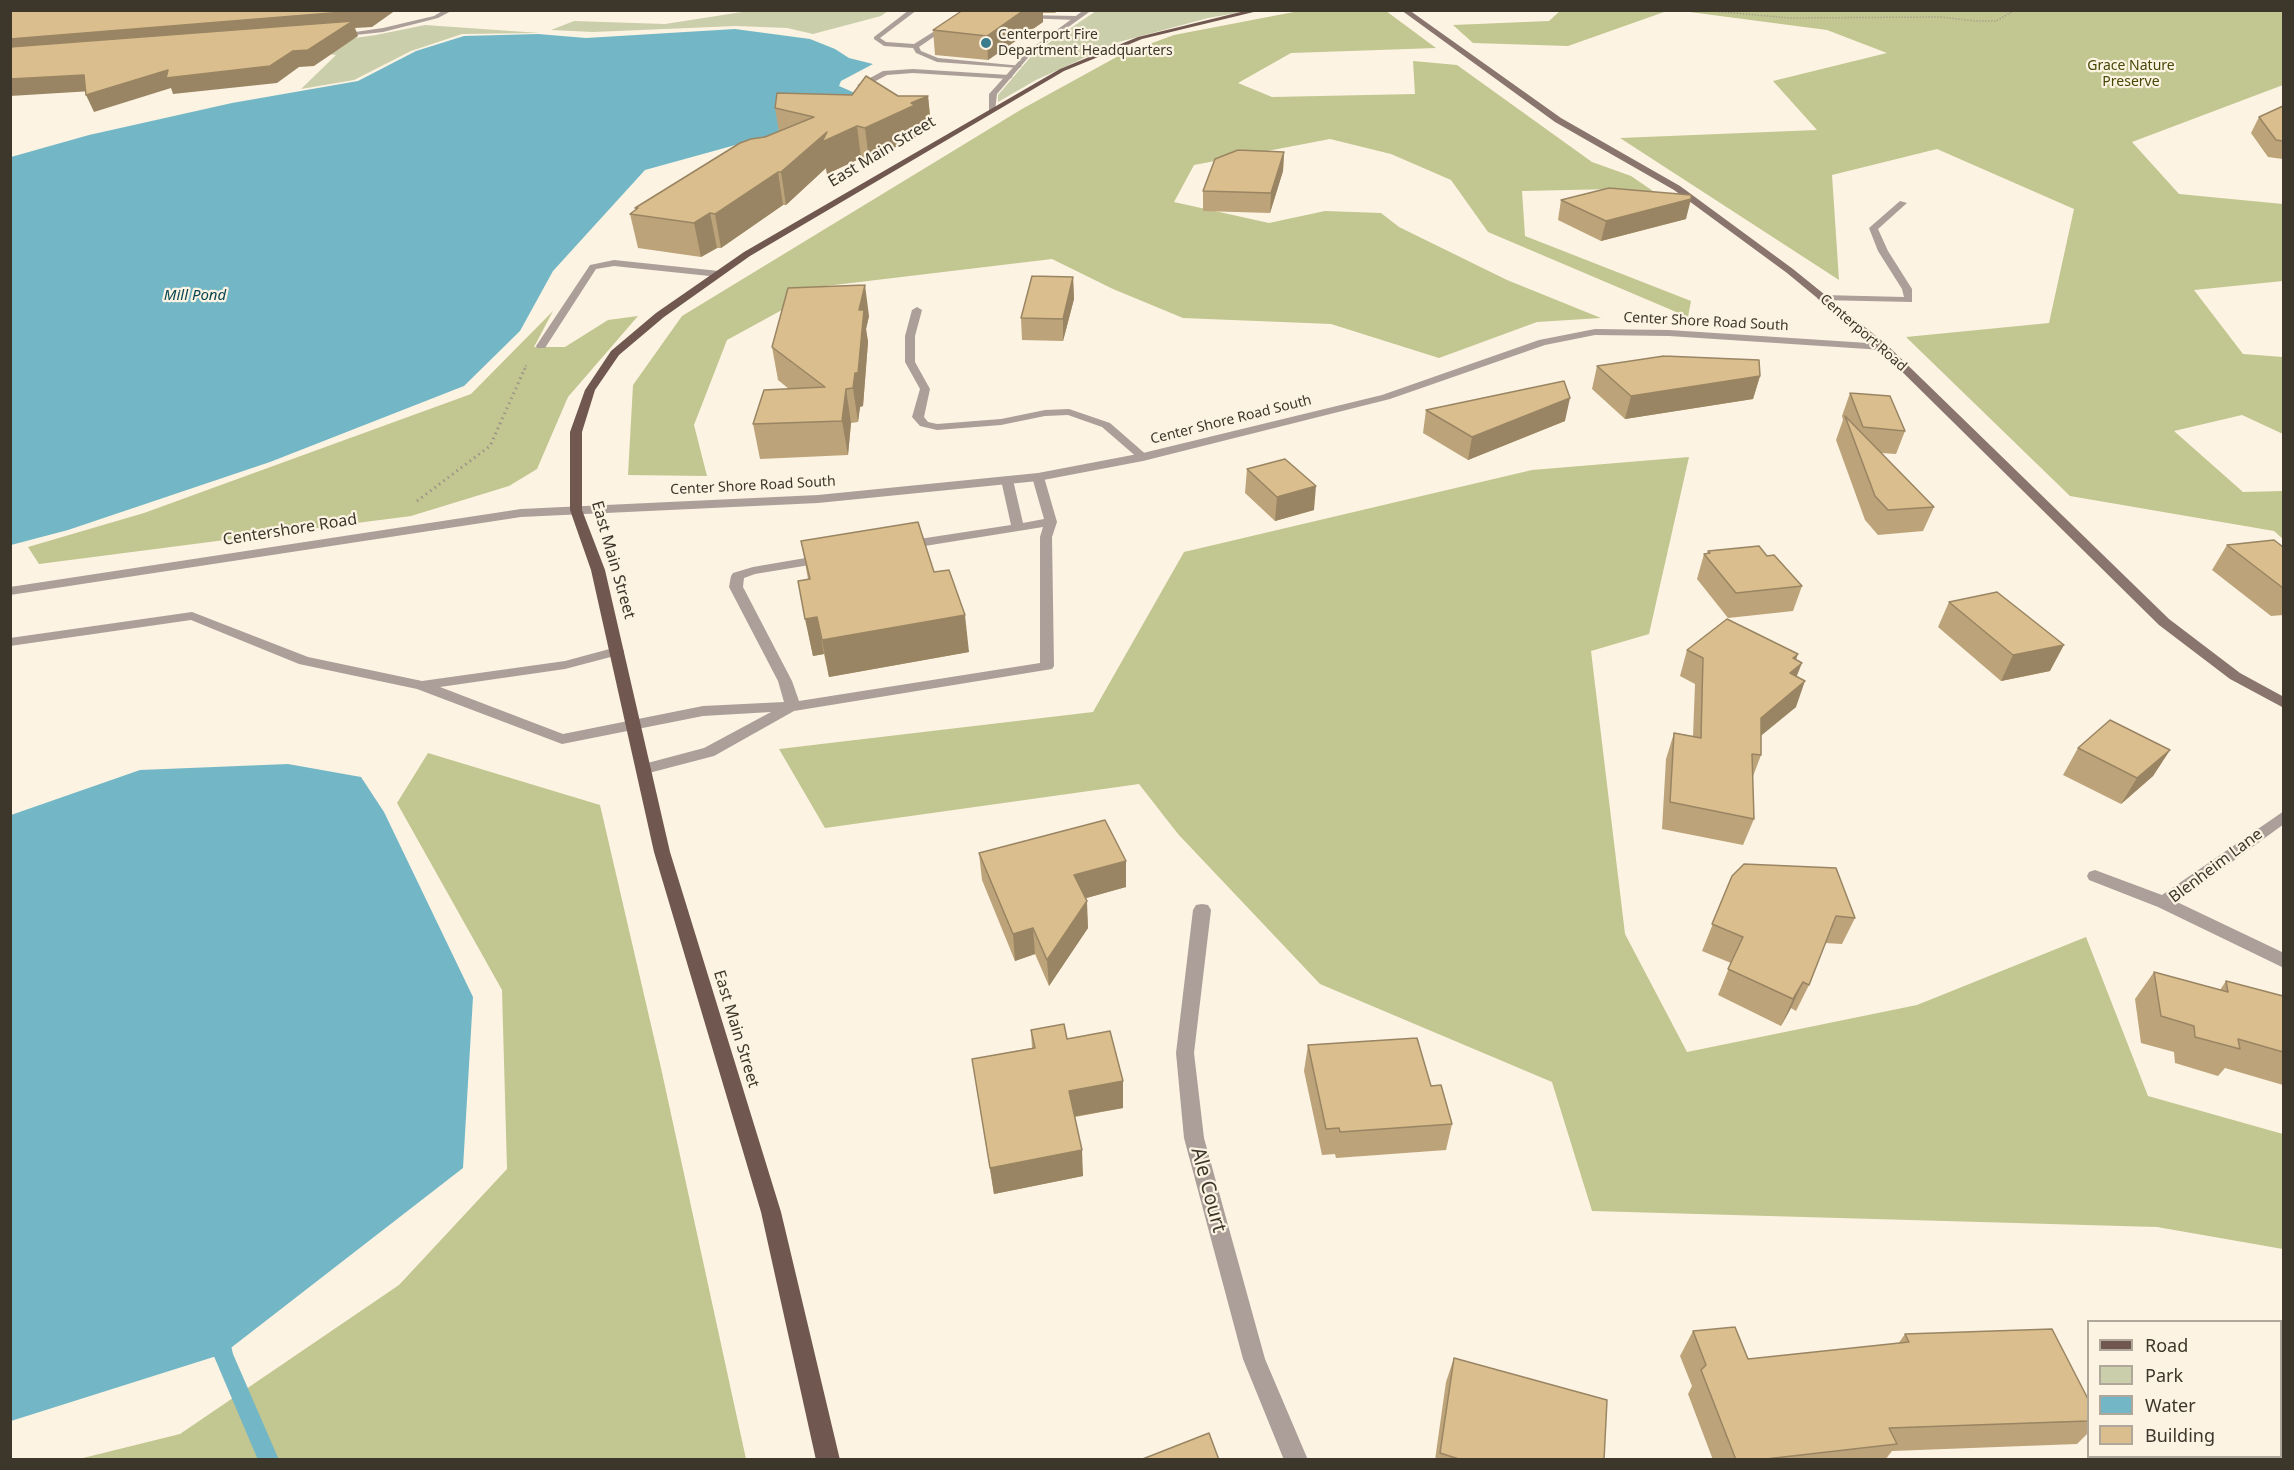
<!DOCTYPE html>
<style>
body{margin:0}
#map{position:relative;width:2294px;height:1470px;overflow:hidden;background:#fcf3e2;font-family:"Noto Sans",sans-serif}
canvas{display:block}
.frame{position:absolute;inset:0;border:12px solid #3c362b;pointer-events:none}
.legend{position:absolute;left:2087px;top:1320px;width:195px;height:138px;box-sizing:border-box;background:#fcf3e2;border:2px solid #afa799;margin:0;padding:8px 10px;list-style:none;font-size:18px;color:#3c362b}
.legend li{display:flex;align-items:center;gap:12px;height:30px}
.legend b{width:30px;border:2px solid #afa799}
</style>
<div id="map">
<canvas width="2294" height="1470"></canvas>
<div class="frame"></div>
<ul class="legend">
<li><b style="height:8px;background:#705850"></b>Road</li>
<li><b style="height:16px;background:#cbceab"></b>Park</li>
<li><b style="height:16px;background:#73b7c7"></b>Water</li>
<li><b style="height:16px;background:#dbbe8d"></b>Building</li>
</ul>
</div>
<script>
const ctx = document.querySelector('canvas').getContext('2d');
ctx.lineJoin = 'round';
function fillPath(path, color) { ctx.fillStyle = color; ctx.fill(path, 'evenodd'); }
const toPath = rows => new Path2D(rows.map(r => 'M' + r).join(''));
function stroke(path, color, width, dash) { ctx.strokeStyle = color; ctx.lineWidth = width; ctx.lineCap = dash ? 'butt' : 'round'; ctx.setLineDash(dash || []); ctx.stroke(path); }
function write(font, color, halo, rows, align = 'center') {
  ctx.font = font + ' "Noto Sans",sans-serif'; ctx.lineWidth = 4.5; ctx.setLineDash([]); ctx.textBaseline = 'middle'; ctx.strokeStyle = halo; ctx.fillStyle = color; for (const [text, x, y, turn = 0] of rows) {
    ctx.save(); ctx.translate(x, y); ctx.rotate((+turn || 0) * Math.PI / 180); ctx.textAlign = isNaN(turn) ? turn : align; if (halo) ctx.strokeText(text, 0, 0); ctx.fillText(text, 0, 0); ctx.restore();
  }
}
const green = toPath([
 [755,10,888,11,881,16,813,34,787,28,736,26,593,32,551,30,574,21,665,24],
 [1096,11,1248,11,1208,18,1119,42,1036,80,998,102,998,95,1034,53],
 [425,25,540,33,462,34,411,51,354,80,301,89,336,55,298,51,318,43,376,35]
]);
const forest = toPath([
 [1299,11,1386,11,1436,48,1291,53,1238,83,1272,97,1415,94,1413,61,1457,65,1592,162,1631,176,1672,204,1615,189,1522,191,1525,236,1691,301,1688,317,1488,232,1451,180,1391,154,1330,139,1194,165,1174,202,1269,223,1325,211,1381,213,1399,227,1507,280,1601,318,1537,322,1439,358,1331,324,1183,318,1113,289,1052,259,826,286,727,340,694,425,707,476,628,475,633,385,682,316,1022,109,1122,54,1174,35],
 [1560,11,1667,11,1568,46,1473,43,1453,25,1549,21],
 [1682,11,2283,11,2283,85,2132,142,2179,194,2283,204,2283,281,2194,290,2243,354,2283,357,2283,434,2242,415,2174,431,2243,492,2283,491,2283,539,2274,531,2070,496,1906,337,2049,323,2074,209,1937,149,1832,175,1839,280,1620,138,1817,130,1773,81,1887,53,1827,30],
 [553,311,534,347,565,347,608,320,638,316,568,397,537,469,509,486,411,516,39,564,28,547,144,513,471,394],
 [1689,457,1649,634,1591,651,1625,934,1687,1052,1917,1005,2086,937,2148,1096,2283,1134,2283,1249,2157,1227,1592,1211,1552,1082,1320,984,1178,834,1139,784,825,828,779,749,1093,712,1184,552,1532,470],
 [428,753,600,805,661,1068,746,1459,79,1459,180,1434,399,1285,507,1169,502,990,397,803]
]);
const water = toPath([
 [735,29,810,39,835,49,849,58,873,64,841,81,839,86,855,93,844,115,645,170,553,271,520,331,464,386,270,462,68,530,11,545,11,157,89,135,232,103,358,81,416,51,464,36,538,34,586,38],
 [288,764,361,777,384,812,473,997,463,1168,223,1354,11,1421,11,815,140,770]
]);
const stream = toPath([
 [220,1326,227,1329,233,1354,279,1460,258,1460,213,1354,210,1336,213,1329,220,1326]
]);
const pathFar2 = toPath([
 [1701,10,1789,18,1940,17,1975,21,1996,21,2015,10]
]);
const pathFar1 = toPath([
 [524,370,527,364]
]);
const path = toPath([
 [417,501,490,446,525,368]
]);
const lane = toPath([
 [909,10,917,10,880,38,886,42,914,44,949,22,951,25,919,47,921,51,938,58,1022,66,1019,68,937,62,916,53,913,48,884,46,874,39,874,37,909,10],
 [1025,15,1076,16,1079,18,1076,20,1023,18,1025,15],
 [913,69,1009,75,1013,77,1009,79,913,73,887,75,864,87,857,85,883,71,913,69],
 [1900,201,1907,203,1878,229,1888,251,1912,289,1912,302,1819,300,1817,298,1822,295,1904,297,1902,289,1878,251,1869,228,1900,201],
 [614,260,719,271,724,274,719,277,614,266,596,269,545,348,537,348,536,346,590,265,614,260],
 [917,307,922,310,915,336,915,362,930,389,924,417,928,422,937,424,1001,419,1045,410,1069,409,1110,423,1149,457,1147,459,1139,459,1102,427,1068,415,1045,416,1001,425,937,430,920,426,912,417,920,389,905,362,905,336,912,310,917,307],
 [1038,473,1044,477,1057,522,1052,537,1054,666,1052,669,794,711,714,756,645,774,640,773,637,769,640,765,704,748,771,712,703,716,562,744,417,689,299,664,191,620,10,646,10,638,192,612,308,657,422,681,565,661,617,647,622,648,624,651,622,654,565,669,440,687,563,734,703,706,784,702,778,681,729,587,731,576,733,573,753,567,823,555,829,559,828,562,755,574,744,578,743,587,792,681,799,701,1040,663,1040,537,1043,527,906,549,900,545,906,541,1011,525,1001,480,1007,476,1013,480,1023,523,1044,519,1032,477,1038,473]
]);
const street = toPath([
 [444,10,453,10,438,18,383,32,337,37,334,35,383,28,434,16,444,10],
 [1084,10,1092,10,1032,53,997,94,995,111,989,111,989,94,1028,51,1084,10],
 [1595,329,1669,330,1883,344,1888,347,1883,350,1669,336,1595,335,1545,345,1390,399,1143,461,1038,481,818,503,521,517,10,595,10,587,521,509,818,495,1038,473,1143,453,1382,395,1539,340,1595,329],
 [2284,811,2284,824,2177,902,2284,953,2284,968,2158,907,2089,880,2087,876,2089,872,2095,870,2162,895,2284,811],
 [1202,904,1208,905,1211,910,1194,1053,1204,1138,1265,1359,1308,1460,1284,1460,1243,1359,1184,1138,1176,1053,1193,910,1196,905,1202,904]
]);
const secondary = toPath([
 [1401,10,1409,10,1561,118,1680,186,1793,269,1887,345,2169,619,2240,673,2284,697,2284,708,2230,679,2159,625,1879,349,1787,273,1674,190,1555,122,1401,10]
]);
const primary = toPath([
 [1249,10,1262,10,1142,39,1064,71,750,256,664,317,619,355,595,390,582,432,582,510,605,570,670,852,781,1212,840,1460,816,1460,761,1212,654,852,591,570,570,510,570,432,585,390,611,351,656,313,744,252,1060,69,1138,37,1249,10]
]);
const wall = toPath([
 [963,10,1059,10,1055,13,1043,13,1043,22,988,60,935,55,933,30],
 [898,96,928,96,931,126,917,132,918,136,869,160,861,158,827,174,826,168,786,205,783,205,721,248,717,248,701,257,638,248,630,214,636,210,635,208,765,137,779,132,775,108],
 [2283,106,2283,159,2268,157,2251,133,2259,117],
 [1284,152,1283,171,1270,213,1203,211,1203,191],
 [1561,200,1686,219,1601,241,1558,220],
 [1073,277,1074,299,1063,341,1022,340,1021,318],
 [869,316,866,329,868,342,863,406,860,407,858,422,851,423,848,455,760,459,753,424,789,389,778,380,772,347],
 [1597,366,1760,376,1753,399,1625,419,1592,389],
 [1850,393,1905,431,1896,454,1881,453,1934,507,1923,531,1878,535,1865,520,1836,440,1843,420,1842,416],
 [1426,410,1565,421,1468,460,1423,433],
 [1247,469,1314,510,1275,521,1245,493],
 [801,541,934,572,969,652,829,677,824,654,813,656,798,581,808,579],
 [2227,545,2283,547,2283,615,2271,616,2212,570],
 [1708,551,1767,556,1802,586,1793,611,1728,618,1697,579,1704,554,1707,554],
 [1949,602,2050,671,2001,681,1938,627],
 [1687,650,1796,660,1796,707,1761,735,1761,755,1752,779,1754,819,1743,845,1662,829,1666,759,1674,733,1693,736,1695,684,1680,676],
 [2078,748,2170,750,2153,776,2121,804,2063,775],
 [979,853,1126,887,1086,898,1088,928,1049,986,1035,954,1015,961,982,880],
 [1732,876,1855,918,1842,944,1825,943,1809,985,1796,1011,1791,1008,1781,1026,1718,995,1731,963,1702,951],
 [2154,972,2220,990,2226,981,2283,996,2283,1085,2225,1068,2218,1076,2175,1063,2174,1052,2141,1043,2135,999],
 [1031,1030,1123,1108,1075,1117,1083,1176,994,1194,972,1059,1032,1048],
 [1308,1045,1431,1086,1452,1124,1446,1150,1336,1158,1335,1154,1322,1155,1304,1071],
 [1693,1331,1748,1359,1898,1344,1905,1334,2088,1399,2088,1433,2077,1444,1892,1451,1885,1460,1713,1460,1688,1394,1692,1386,1680,1356],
 [2280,1349,2283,1354,2283,1441,2280,1442],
 [1454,1358,1604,1460,1435,1460,1446,1382]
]);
const shadedWall = toPath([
 [368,10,396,10,372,27,355,28,358,36,314,66,299,67,277,83,173,94,171,88,94,112,86,95,168,70,10,56,10,39],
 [559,10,581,10,559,12],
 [1024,10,1043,10,1043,22,988,60,987,36],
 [84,75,92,91,10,96,10,79],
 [928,96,931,126,917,132,918,136,869,160,865,128,911,103],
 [857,126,861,158,827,174,826,168,786,205,781,172,827,132],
 [1284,152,1283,171,1270,213,1271,193],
 [778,172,783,205,721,248,715,214],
 [1691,199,1686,219,1601,241,1606,221],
 [710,213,717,248,701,257,694,223],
 [1073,277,1074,299,1063,341,1063,319],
 [865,285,869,316,866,329,868,342,863,406,860,407,858,422,853,388,859,310],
 [1760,376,1753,399,1625,419,1631,396],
 [846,389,851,423,848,455,842,421],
 [1570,398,1565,421,1468,460,1472,437],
 [1316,486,1314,510,1275,521,1277,497],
 [965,615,969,652,829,677,822,640],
 [817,617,824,654,813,656,805,619],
 [2064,645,2050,671,2001,681,2013,655],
 [1798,654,1792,671,1802,663,1792,688,1780,699,1793,658],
 [1805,681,1796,707,1751,744,1761,718],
 [2170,750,2153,776,2121,804,2137,778],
 [1126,861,1126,887,1076,901,1074,875],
 [1087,901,1088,928,1049,986,1047,960],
 [1033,928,1035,954,1015,961,1013,934],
 [1803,982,1791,1008,1781,1026,1793,999],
 [1123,1081,1123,1108,1071,1117,1069,1091],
 [1082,1150,1083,1176,994,1194,990,1168]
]);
const building = toPath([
 [10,10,368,10,10,39,10,10],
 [963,10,1024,10,987,36,933,30,963,10],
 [353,21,308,50,293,51,270,66,166,78,168,70,86,95,84,75,10,79,10,47,353,21],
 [866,76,898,96,928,96,911,103,915,105,865,128,857,126,822,142,827,132,781,172,778,172,715,214,710,213,694,223,630,214,638,208,635,208,740,143,751,139,765,137,814,117,775,108,777,93,852,95,866,76],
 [2283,106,2283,141,2276,140,2259,117,2283,106],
 [1238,150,1284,152,1271,193,1203,191,1215,159,1238,150],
 [1609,188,1691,195,1691,199,1606,221,1561,200,1609,188],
 [1032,276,1073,277,1063,319,1021,318,1032,276],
 [865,285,859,310,864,310,858,373,855,373,853,388,846,389,842,421,753,424,764,390,825,387,772,347,788,288,865,285],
 [1664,356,1759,360,1760,376,1631,396,1597,366,1664,356],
 [1564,381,1570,398,1472,437,1426,410,1564,381],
 [1850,393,1890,396,1905,431,1863,427,1850,393],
 [1845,416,1934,507,1888,510,1875,496,1845,416],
 [1285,459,1316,486,1277,497,1247,469,1285,459],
 [918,522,934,572,949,570,965,615,822,640,817,617,805,619,798,581,810,579,801,541,918,522],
 [2274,540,2283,547,2283,588,2227,545,2274,540],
 [1759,546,1767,556,1774,555,1802,586,1736,593,1704,554,1710,553,1708,551,1759,546],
 [1997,592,2064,645,2013,655,1949,602,1997,592],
 [1727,619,1798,654,1793,658,1802,663,1790,673,1805,681,1761,718,1761,755,1752,754,1754,819,1670,802,1674,733,1701,738,1703,658,1687,650,1727,619],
 [2110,720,2170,750,2137,778,2078,748,2110,720],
 [1105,820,1126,861,1074,875,1087,901,1047,960,1033,928,1013,934,979,853,1105,820],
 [1744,864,1836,868,1855,918,1836,916,1809,985,1803,982,1793,999,1728,969,1743,937,1712,924,1732,876,1744,864],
 [2154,972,2228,992,2226,981,2283,996,2283,1052,2238,1039,2240,1049,2195,1037,2194,1026,2161,1016,2154,972],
 [1064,1024,1067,1039,1110,1031,1123,1081,1069,1091,1082,1150,990,1168,972,1059,1035,1048,1031,1030,1064,1024],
 [1417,1038,1431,1086,1441,1085,1452,1124,1340,1132,1339,1128,1326,1129,1308,1045,1417,1038],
 [1735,1327,1748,1359,1909,1342,1905,1334,2052,1329,2088,1399,2088,1421,1889,1428,1897,1444,1757,1460,1736,1460,1701,1370,1706,1365,1693,1331,1735,1327],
 [2280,1349,2283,1354,2283,1419,2280,1419,2280,1349],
 [1454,1358,1607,1400,1604,1460,1462,1460,1440,1453,1454,1358],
 [1209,1433,1219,1460,1140,1460,1209,1433]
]);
const markers = [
 [986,43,6,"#387b8c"]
];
const farPoinames = [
 ["Centerport Fire",998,35],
 ["Department Headquarters",998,51]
];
const farParknames = [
 ["Grace Nature",2131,66],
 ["Preserve",2131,82]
];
const farStreetnames = [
 ["Center Shore Road South",1706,322,3],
 ["Centerport Road",1863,333,41],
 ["Center Shore Road South",1231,420,-14],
 ["Center Shore Road South",753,486,-3]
];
const farWaternames = [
 ["Mill Pond",195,296]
];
const streetNames = [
 ["East Main Street",882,152,-31],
 ["Centershore Road",290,530,-9],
 ["East Main Street",613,560,74],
 ["Blenheim Lane",2216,866,-37],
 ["East Main Street",736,1029,73]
];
const nearStreetnames = [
 ["Ale Court",1208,1190,75]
];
fillPath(green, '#cbceab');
fillPath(forest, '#c2c690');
fillPath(water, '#73b7c7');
fillPath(stream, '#73b7c7');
stroke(pathFar2, '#9d9587', 1.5, [1, 2]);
stroke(pathFar1, '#9d9587', 2, [1, 3]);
stroke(path, '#9d9587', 3, [1.5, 4]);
fillPath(lane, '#ac9e99');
fillPath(street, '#ac9e99');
fillPath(secondary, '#89756e');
fillPath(primary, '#705850');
fillPath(wall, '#bca379');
fillPath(shadedWall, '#998563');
fillPath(building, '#dbbe8d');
stroke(building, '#998563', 1.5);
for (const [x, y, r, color] of markers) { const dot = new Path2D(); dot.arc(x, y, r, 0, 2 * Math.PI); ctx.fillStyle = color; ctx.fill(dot); stroke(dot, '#fcf3e2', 2); }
write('14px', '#3c362b', '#fcf3e2', farPoinames, 'left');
write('14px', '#464806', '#fcf3e2', farParknames);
write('14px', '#3c362b', '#fcf3e2', farStreetnames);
write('italic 15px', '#064652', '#fcf3e2', farWaternames);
write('16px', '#3c362b', '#fcf3e2', streetNames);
write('20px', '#3c362b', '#fcf3e2', nearStreetnames);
</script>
